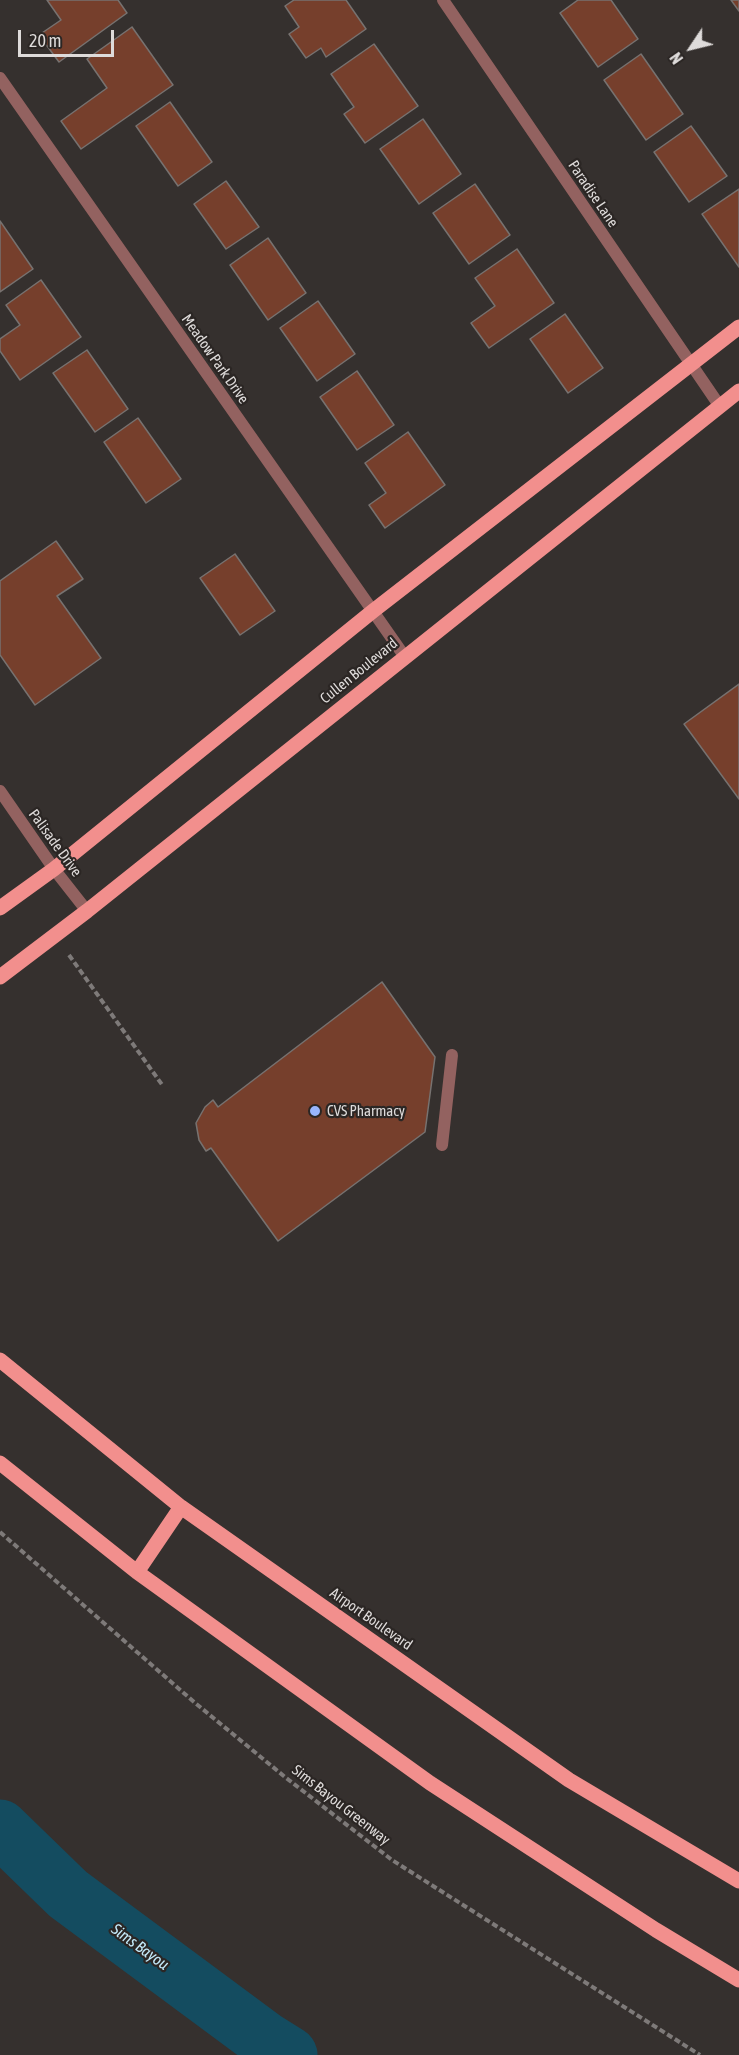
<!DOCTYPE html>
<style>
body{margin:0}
#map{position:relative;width:739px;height:2055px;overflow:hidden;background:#35302e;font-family:"Asap Condensed",sans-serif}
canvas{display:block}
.north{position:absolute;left:661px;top:18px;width:60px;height:60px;-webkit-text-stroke:4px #2b2624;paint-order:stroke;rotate:235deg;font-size:16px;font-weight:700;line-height:24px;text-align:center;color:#dedbda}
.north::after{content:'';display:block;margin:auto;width:21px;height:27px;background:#dedbda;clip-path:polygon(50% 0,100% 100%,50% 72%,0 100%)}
.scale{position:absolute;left:18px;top:30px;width:96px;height:27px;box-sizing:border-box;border:3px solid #dedbda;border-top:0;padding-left:8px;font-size:18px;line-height:21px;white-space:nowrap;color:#dedbda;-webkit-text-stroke:4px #2b2624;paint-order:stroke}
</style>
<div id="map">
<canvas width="739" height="2055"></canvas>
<div class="north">N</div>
<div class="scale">20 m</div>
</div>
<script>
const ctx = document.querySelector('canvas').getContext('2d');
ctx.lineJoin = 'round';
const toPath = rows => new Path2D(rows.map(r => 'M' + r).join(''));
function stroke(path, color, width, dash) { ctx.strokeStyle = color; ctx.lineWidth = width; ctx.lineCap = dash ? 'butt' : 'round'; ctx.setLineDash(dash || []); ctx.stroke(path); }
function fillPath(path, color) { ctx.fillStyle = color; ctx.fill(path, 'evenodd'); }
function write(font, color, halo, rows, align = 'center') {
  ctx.font = font + ' "Asap Condensed",sans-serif'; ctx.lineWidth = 4.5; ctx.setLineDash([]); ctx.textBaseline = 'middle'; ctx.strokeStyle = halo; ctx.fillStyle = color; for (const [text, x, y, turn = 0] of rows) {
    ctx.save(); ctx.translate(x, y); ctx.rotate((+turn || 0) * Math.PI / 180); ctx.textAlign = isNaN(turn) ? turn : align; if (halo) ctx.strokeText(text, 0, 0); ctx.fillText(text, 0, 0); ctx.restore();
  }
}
const river = toPath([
 [0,1828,68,1894,265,2040,289,2055]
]);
const building = toPath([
 [47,0,118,0,127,13,59,62,39,35,61,20,47,0],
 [294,0,346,0,366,29,326,57,321,48,306,58,289,34,299,27,285,6,294,0],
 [578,0,611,0,638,39,598,67,560,13,578,0],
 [731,0,739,0,739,11,731,0],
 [132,27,173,85,81,149,61,121,107,88,87,59,132,27],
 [374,44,418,106,365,143,344,114,354,107,331,74,374,44],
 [641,54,683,114,646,140,604,80,641,54],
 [170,102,212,162,178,186,136,126,170,102],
 [423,119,461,174,419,204,380,149,423,119],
 [691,126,727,176,689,202,654,152,691,126],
 [226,181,259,227,226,249,194,204,226,181],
 [475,184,510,235,469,264,433,213,475,184],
 [739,189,739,267,702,214,739,189],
 [0,221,33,269,0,292,0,221],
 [268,238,306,293,268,320,230,265,268,238],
 [517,249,554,303,489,348,471,323,495,306,475,278,517,249],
 [41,280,81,337,20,380,0,351,0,339,20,325,6,305,41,280],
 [318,301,355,354,317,381,280,328,318,301],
 [565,314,603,368,568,393,530,339,565,314],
 [87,350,128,409,95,432,53,373,87,350],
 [357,371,394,425,357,450,320,397,357,371],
 [138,418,181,479,146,503,104,442,138,418],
 [408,432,445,485,385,528,369,505,386,493,365,463,408,432],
 [56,541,83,579,57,596,101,658,35,705,0,655,0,581,56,541],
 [235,554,275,611,240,635,200,578,235,554],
 [739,684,739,799,684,724,739,684],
 [382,982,435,1057,425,1132,278,1241,211,1148,206,1151,199,1140,196,1123,205,1107,213,1100,218,1107,382,982]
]);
const path = toPath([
 [69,955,163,1086],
 [0,1532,194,1702,285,1777,392,1860,700,2055]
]);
const service = toPath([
 [442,1145,452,1055]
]);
const minor = toPath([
 [443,0,719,405],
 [0,78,405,657],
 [0,791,54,869,87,911]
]);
const primary = toPath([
 [0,908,54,869,373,611,739,327],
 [0,977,87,911,739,391],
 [0,1360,181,1507,569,1780,739,1881],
 [0,1463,137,1572,430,1783,656,1930,739,1980],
 [137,1572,181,1507]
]);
const markers = [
 [315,1111,6,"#98b5fd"]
];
const streetNames = [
 ["Paradise Lane",593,194,56],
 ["Meadow Park Drive",215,359,55],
 ["Cullen Boulevard",359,671,-39],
 ["Palisade Drive",55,843,54],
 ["Airport Boulevard",371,1619,35],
 ["Sims Bayou Greenway",341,1805,38]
];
const poiNames = [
 ["CVS Pharmacy",327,1111]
];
const waterNames = [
 ["Sims Bayou",140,1947,36]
];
stroke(river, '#144c60', 57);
fillPath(building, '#763f2c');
stroke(building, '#777270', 1.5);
stroke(path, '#7e7a79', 4, [6, 3]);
stroke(service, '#936260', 12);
stroke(minor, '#936260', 12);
stroke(primary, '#f28f8d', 15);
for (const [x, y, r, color] of markers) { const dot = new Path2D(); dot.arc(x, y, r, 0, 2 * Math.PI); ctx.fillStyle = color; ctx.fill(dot); stroke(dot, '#2b2624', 2); }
write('15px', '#dedbda', '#2b2624', streetNames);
write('15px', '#dedbda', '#2b2624', poiNames, 'left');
write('italic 16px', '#c4eafa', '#2b2624', waterNames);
</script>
